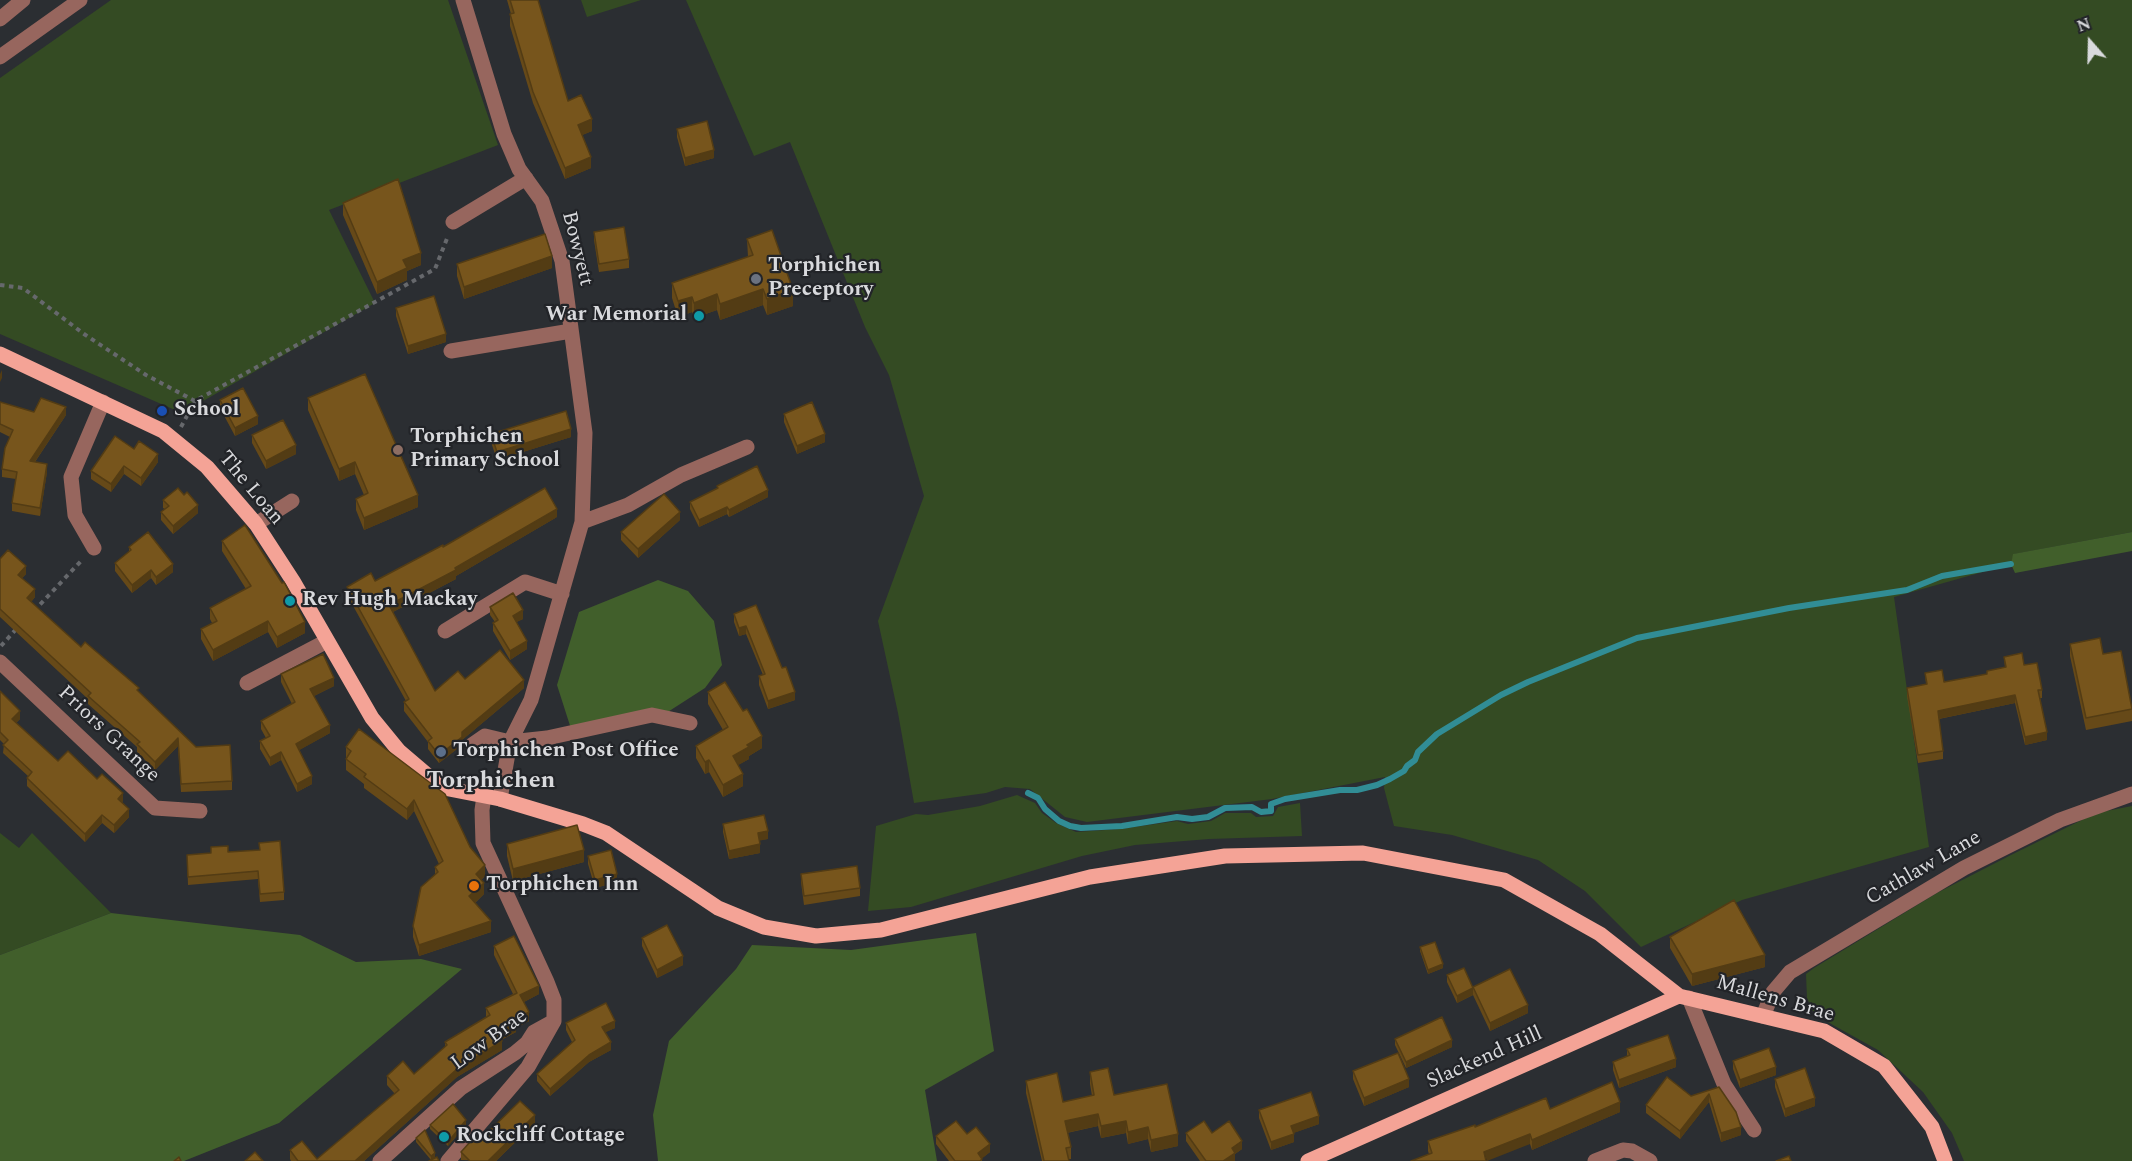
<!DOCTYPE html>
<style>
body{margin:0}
#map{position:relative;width:2132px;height:1161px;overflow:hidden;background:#2b2e32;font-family:Spectral,serif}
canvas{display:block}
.north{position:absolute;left:2060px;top:12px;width:60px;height:60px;-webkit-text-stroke:4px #222428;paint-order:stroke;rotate:340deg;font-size:16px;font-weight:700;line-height:24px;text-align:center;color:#d8d9dc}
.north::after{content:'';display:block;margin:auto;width:21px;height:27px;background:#d8d9dc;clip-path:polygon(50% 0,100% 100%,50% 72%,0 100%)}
</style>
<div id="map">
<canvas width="2132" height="1161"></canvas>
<div class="north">N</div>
</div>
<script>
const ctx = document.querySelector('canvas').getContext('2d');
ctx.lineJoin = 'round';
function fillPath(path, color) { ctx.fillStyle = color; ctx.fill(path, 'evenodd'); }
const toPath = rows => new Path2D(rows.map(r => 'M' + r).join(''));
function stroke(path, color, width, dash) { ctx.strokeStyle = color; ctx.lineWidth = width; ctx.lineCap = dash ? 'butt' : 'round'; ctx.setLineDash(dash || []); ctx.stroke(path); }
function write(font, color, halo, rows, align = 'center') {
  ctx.font = font + ' Spectral,serif'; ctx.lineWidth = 4.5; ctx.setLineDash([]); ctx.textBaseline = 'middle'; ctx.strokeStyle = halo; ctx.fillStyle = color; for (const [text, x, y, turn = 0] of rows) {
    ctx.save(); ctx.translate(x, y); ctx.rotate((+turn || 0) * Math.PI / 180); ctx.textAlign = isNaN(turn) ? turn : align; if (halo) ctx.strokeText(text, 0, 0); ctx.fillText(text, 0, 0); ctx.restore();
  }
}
const green = toPath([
 [111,0,448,0,498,145,329,210,375,303,182,413,0,334,0,78],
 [581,0,641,0,587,17],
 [686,0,2132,0,2132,532,2014,554,2011,564,1894,597,1929,847,1742,900,1641,947,1585,891,1538,860,1452,835,1394,826,1384,788,1385,777,1272,799,1087,822,1065,817,1030,789,1005,787,986,793,914,803,898,713,878,621,924,496,889,375,865,327,790,142,754,156],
 [1017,795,1035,803,1042,813,1056,823,1076,832,1120,829,1177,821,1188,824,1211,821,1225,813,1251,813,1256,817,1273,816,1278,807,1300,803,1302,836,1209,839,1135,845,1082,856,911,907,868,911,876,826,916,814,928,815,980,806],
 [2132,806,2132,1161,1964,1161,1952,1133,1923,1092,1878,1050,1833,1025,1814,1013,1807,998,1806,974,1814,968,1937,893,2011,855,2096,813],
 [0,833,19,848,32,833,111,913,0,955]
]);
const forest = toPath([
 [2132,532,2132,551,2015,573,2011,564,2013,554],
 [658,580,688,591,714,621,722,665,705,688,660,717,573,735,557,685,579,612],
 [111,913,300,935,356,962,421,959,462,969,279,1123,184,1161,0,1161,0,955],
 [976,933,994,1051,925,1090,937,1161,658,1161,653,1115,669,1041,736,969,752,945,851,950]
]);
const stream = toPath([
 [1028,793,1038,798,1045,809,1059,821,1070,826,1081,828,1122,826,1177,817,1192,819,1208,817,1225,808,1252,807,1261,812,1271,811,1271,804,1285,799,1340,790,1357,790,1377,785,1390,779,1404,771,1407,766,1415,760,1418,752,1437,734,1501,695,1528,682,1637,638,1789,608,1907,590,1942,576,2011,564]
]);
const path = toPath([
 [0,285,23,288,84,334,146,375,195,401,435,269,448,236],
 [181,427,195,401],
 [34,611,82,560],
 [1,646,18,627]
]);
const minor = toPath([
 [463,0,504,134,519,169,542,201,562,261,585,433,582,522,531,700,510,742,500,799],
 [0,19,23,0],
 [0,57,80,0],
 [453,222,526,178],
 [451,351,571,331],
 [582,522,628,505,681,475,747,447],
 [256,524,292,501],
 [94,548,75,515,71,477,103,402],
 [445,631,525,582,562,594],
 [0,662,155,808,200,811],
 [247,683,327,641],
 [472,745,485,736,510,742,547,738,652,715,690,723],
 [1689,998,1724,1084,1754,1130],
 [1763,1016,1773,992,1790,972,1964,868,2060,820,2132,794],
 [380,1161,461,1088,515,1053,527,1043,534,1032,554,1021],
 [448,1161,528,1067,554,1021,554,1000,547,982,483,843,482,810,484,796],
 [1595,1161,1623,1150,1632,1151,1650,1161]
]);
const major = toPath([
 [0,354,163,431,207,467,256,524,293,581,372,718,399,751,433,780,449,789,500,799,583,824,606,833,718,908,764,927,816,936,881,930,1090,877,1225,856,1363,853,1504,880,1600,934,1679,996,1824,1031,1884,1066,1932,1127,1945,1161],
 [1308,1161,1679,996]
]);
const wall = toPath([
 [507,0,538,0,568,101,592,131,582,135,591,168,565,179,533,103,510,26,510,14,511,14],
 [677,129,714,158,685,166,677,137],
 [343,203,421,265,407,271,407,280,377,294,343,215],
 [594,232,629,259,629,268,599,272,594,240],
 [747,239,793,306,767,315,763,305,720,320,717,310,694,318,692,312,678,317,672,298,672,283,748,257],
 [457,264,552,268,464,299,457,276],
 [396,308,446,342,408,354,396,316],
 [308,398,418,507,364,530,356,510,356,499,364,495,355,474,339,481,308,410],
 [220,400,258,424,235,436,220,408],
 [0,402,34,412,66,415,35,462,47,472,40,516,12,511,12,503,16,479,2,477,2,469,10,437,0,432],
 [784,414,825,442,797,454,784,422],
 [491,434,571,437,497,460,491,442],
 [252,435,296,454,266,469,252,443],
 [134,449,158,462,141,486,124,474,111,492,91,479,91,471],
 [717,486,768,497,729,517,727,514,699,527,690,509,690,502,717,489],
 [184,495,198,513,173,534,161,520,161,512,165,509,163,508,163,500],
 [557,517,456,576,456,579,393,612,435,691,465,679,524,688,462,740,462,745,439,763,428,749,428,742,404,711,404,702,406,701,347,595,347,587,375,581,443,547],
 [680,520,638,558,621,540,621,532],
 [222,541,305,633,277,648,268,632,213,661,201,639,201,629,212,623,210,619,210,608,246,589,222,551],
 [129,547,173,572,156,585,151,578,132,593,115,571,115,563,129,552],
 [0,559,26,574,22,578,35,597,31,602,81,647,139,692,232,781,232,790,181,792,178,746,155,770,137,752,137,747,88,704,88,699,0,617],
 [756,605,795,700,768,709,759,685,759,676,763,675,746,634,739,636,734,622,734,614],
 [490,607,523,619,516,622,527,649,510,660,493,631,493,623,495,622,490,615],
 [2070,644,2103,654,2132,707,2132,721,2086,730,2070,656],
 [2004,657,2024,665,2042,690,2042,698,2040,698,2047,740,2025,745,2015,703,1939,719,1943,751,1943,759,1918,763,1907,696,1907,688,1926,684,1925,673,1944,682,1987,674,2005,668],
 [281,674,334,686,314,696,330,733,299,750,312,784,297,792,281,760,270,766,260,749,260,741,266,738,261,729,261,721,292,704,281,682],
 [0,691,20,719,16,723,58,761,97,779,123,801,122,802,129,817,114,833,102,823,85,842,27,786,27,778,28,776,3,753,4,744,0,740],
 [708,692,762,748,749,756,749,759,738,765,743,786,723,797,709,772,705,774,696,758,696,746,723,730,708,704],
 [359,729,470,847,485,876,481,880,484,894,475,903,491,932,419,956,413,937,413,926,435,875,435,867,439,864,414,811,407,820,364,788,364,784,346,770,346,747],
 [723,824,768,839,759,840,760,853,729,859,723,832],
 [507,844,584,862,513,881,507,856],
 [211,847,228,852,259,850,284,892,284,900,260,902,258,879,188,885,187,855,211,853],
 [588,856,617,882,595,888,588,864],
 [801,874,860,888,860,896,804,905,801,882],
 [1670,937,1765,967,1692,986,1670,948],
 [642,938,683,965,657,978,642,946],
 [494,946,539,994,524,1002,529,1021,516,1028,516,1032,501,1040,502,1050,457,1077,364,1161,291,1161,290,1159,290,1150,317,1159,395,1094,387,1085,387,1076,414,1074,445,1047,445,1042,486,1017,486,1008,513,994,494,955],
 [1420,947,1443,968,1428,974,1420,951],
 [1447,975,1473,988,1528,1013,1490,1031,1473,995,1457,1003,1447,982],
 [566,1023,615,1028,605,1032,611,1050,589,1062,550,1096,537,1081,537,1074,572,1042,566,1030],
 [1395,1039,1452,1047,1406,1068,1395,1045],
 [1627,1049,1676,1067,1619,1088,1613,1070,1613,1062,1627,1056],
 [1733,1061,1776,1075,1740,1088,1733,1069],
 [1353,1071,1409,1087,1364,1106,1353,1079],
 [1090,1072,1114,1095,1178,1146,1151,1152,1148,1139,1128,1144,1126,1133,1101,1138,1098,1126,1067,1133,1071,1147,1071,1159,1069,1159,1069,1161,1042,1161,1026,1093,1026,1081,1063,1102,1092,1096,1090,1084],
 [1775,1079,1815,1106,1785,1117,1775,1087],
 [1719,1087,1741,1135,1721,1142,1709,1102,1680,1139,1646,1113,1646,1105,1691,1096],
 [1550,1109,1620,1112,1532,1150,1530,1144,1429,1154,1428,1151,1428,1141,1475,1127],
 [1259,1110,1319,1124,1293,1133,1294,1142,1271,1150,1259,1118],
 [535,1123,496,1161,461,1160,461,1152,483,1137],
 [430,1125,466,1125,448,1146,430,1129],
 [1186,1133,1212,1133,1242,1149,1235,1154,1235,1161,1200,1161,1186,1141],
 [967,1134,990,1152,982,1158,982,1161,949,1161,936,1144,936,1136],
 [416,1138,435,1157,431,1160,416,1142]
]);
const shadedWall = toPath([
 [592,119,592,131,578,137,578,125],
 [714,150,714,158,685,166,685,158],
 [591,157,591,168,565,179,565,168],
 [421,253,421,265,407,271,407,280,377,294,377,282,403,260],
 [552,256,552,268,464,299,464,287],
 [763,289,763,305,720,320,720,304],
 [793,290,793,306,767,315,767,299],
 [717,294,717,310,694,318,694,303],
 [692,297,692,312,678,317,678,301],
 [446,334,446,342,408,354,408,346],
 [2,370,2,378,0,382,0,374],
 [66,407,66,415,30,469,30,461],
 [258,416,258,424,235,436,235,428],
 [571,429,571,437,497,460,497,452],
 [825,434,825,442,797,454,797,446],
 [296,445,296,454,266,469,266,461],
 [158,454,158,462,141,486,141,478],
 [355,462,355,474,339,481,339,469],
 [47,464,47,472,40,516,40,508],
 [124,466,124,474,111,492,111,484],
 [768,490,768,497,729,517,729,510],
 [418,495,418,507,364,530,364,518],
 [198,505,198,513,173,534,173,526],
 [727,507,727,514,699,527,699,520],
 [557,509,557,517,456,576,456,579,389,614,389,605],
 [680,512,680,520,638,558,638,549],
 [173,564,173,572,156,585,156,577],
 [26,566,26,574,18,583,18,575],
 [151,570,151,578,132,593,132,585],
 [35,589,35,597,27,607,27,598],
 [523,610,523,619,513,624,513,616],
 [268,621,268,632,213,661,213,650],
 [305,622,305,633,277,648,277,637],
 [746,626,746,634,739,636,739,628],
 [527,641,527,649,510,660,510,651],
 [334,678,334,686,310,698,310,689],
 [524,680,524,688,462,740,462,745,439,763,439,755,462,732],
 [795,692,795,700,768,709,768,701],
 [2015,695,2015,703,1938,719,1938,711],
 [20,711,20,719,12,727,12,719],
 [330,725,330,733,296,752,296,744],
 [2047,732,2047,740,2025,745,2025,737],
 [762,736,762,748,749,756,749,759,733,768,733,756,747,745],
 [178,738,178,746,155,770,155,762],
 [281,752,281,760,270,766,270,758],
 [709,760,709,772,705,774,705,762],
 [743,774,743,786,723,797,723,785],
 [312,776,312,784,297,792,297,784],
 [123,793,123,801,118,807,118,799],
 [414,800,414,811,407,820,407,809],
 [129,809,129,817,114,833,114,825],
 [102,815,102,823,85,842,85,834],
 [768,831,768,839,758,841,758,833],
 [760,844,760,853,729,859,729,851],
 [584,850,584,862,513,881,513,869],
 [485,865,485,876,476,885,476,874],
 [617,874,617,882,595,888,595,880],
 [484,883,484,894,469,908,469,896],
 [491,921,491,932,419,956,419,945],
 [1765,955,1765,967,1692,986,1692,974],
 [683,956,683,965,657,978,657,970],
 [1443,964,1443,968,1428,974,1428,970],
 [539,986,539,994,520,1004,520,995],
 [1473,988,1473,995,1457,1003,1457,996],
 [1528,1005,1528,1013,1490,1031,1490,1023],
 [529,1012,529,1021,516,1028,516,1032,497,1042,497,1033,514,1020],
 [615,1021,615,1028,602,1034,602,1027],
 [1452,1040,1452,1047,1406,1068,1406,1062],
 [502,1041,502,1050,457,1077,364,1161,355,1161,457,1069],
 [611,1042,611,1050,589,1062,550,1096,550,1089,589,1055],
 [1676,1059,1676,1067,1619,1088,1619,1080],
 [1776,1067,1776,1075,1740,1088,1740,1080],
 [1409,1079,1409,1087,1364,1106,1364,1098],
 [1709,1094,1709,1102,1680,1139,1680,1131],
 [1815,1098,1815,1106,1785,1117,1785,1109],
 [1620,1102,1620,1112,1532,1150,1532,1140],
 [1098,1114,1098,1126,1065,1133,1065,1121],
 [535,1115,535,1123,496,1161,488,1161],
 [1319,1116,1319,1124,1291,1134,1291,1126],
 [466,1120,466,1125,448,1146,448,1142],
 [1126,1121,1126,1133,1101,1138,1101,1126],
 [1148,1127,1148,1139,1128,1144,1128,1132],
 [1741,1127,1741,1135,1721,1142,1721,1133],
 [1178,1134,1178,1146,1151,1152,1151,1140],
 [1294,1134,1294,1142,1271,1150,1271,1142],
 [1530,1134,1530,1144,1487,1161,1484,1152],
 [1242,1141,1242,1149,1235,1154,1235,1161,1223,1161,1232,1148],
 [990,1144,990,1152,979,1161,978,1153],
 [435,1153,435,1157,431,1160,431,1156]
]);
const building = toPath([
 [510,0,538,0,568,101,581,95,592,119,578,125,591,157,565,168,533,92,510,14,514,13,510,0],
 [707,121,714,150,685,158,677,129,707,121],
 [398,179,421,253,403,260,407,268,377,282,343,203,398,179],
 [624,227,629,259,599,264,594,232,624,227],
 [772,230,793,290,767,299,763,289,720,304,717,294,694,303,692,297,678,301,672,283,753,255,747,239,772,230],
 [545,234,552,256,464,287,457,264,545,234],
 [434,296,446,334,408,346,396,308,434,296],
 [365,374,418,495,364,518,356,499,368,493,355,462,339,469,308,398,365,374],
 [243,388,258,416,235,428,220,400,243,388],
 [41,398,66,407,30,461,47,464,40,508,12,503,17,472,2,469,5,448,13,430,0,424,0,402,34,412,41,398],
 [812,402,825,434,797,446,784,414,812,402],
 [566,411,571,429,497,452,491,434,566,411],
 [283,420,296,445,266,461,252,435,283,420],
 [115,436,134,449,139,441,158,454,141,478,124,466,111,484,91,471,115,436],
 [757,466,768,490,729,510,727,507,699,520,690,502,718,488,717,486,757,466],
 [178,488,184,495,187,492,198,505,173,526,161,512,169,506,163,500,178,488],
 [545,488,557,509,455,568,456,570,389,605,435,691,458,671,465,679,500,650,524,680,462,732,462,737,439,755,428,741,432,738,404,702,409,699,347,587,371,573,375,581,443,545,443,547,545,488],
 [664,494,680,512,638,549,621,532,664,494],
 [245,525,282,583,284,582,305,622,277,637,268,621,213,650,201,629,217,621,210,608,251,586,222,541,245,525],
 [148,532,173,564,156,577,151,570,132,585,115,563,131,550,129,547,148,532],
 [8,550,26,566,18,575,35,589,27,598,81,647,85,642,139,688,137,690,196,747,230,745,232,781,181,784,178,738,155,762,137,744,140,742,88,696,91,693,0,609,0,559,8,550],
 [513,593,523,610,513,616,527,641,510,651,493,623,498,620,490,607,513,593],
 [756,605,782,668,786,667,795,692,768,701,759,676,765,674,746,626,739,628,734,614,756,605],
 [2100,638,2103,654,2121,651,2132,709,2086,718,2070,644,2100,638],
 [2022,653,2024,665,2037,663,2042,690,2038,690,2047,732,2025,737,2015,695,1938,711,1943,751,1918,755,1907,688,1927,684,1925,673,1942,670,1944,682,1987,674,1987,671,2006,667,2004,657,2022,653],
 [323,654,334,678,310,689,330,725,296,744,312,776,297,784,281,752,270,758,260,741,270,736,261,721,295,702,281,674,323,654],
 [725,682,743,711,747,709,762,736,747,745,749,747,733,756,743,774,723,785,709,760,705,762,696,746,728,727,708,692,725,682],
 [0,691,20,711,12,719,58,761,68,751,97,779,102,774,123,793,118,799,129,809,114,825,102,815,85,834,27,778,32,772,3,745,8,740,0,732,0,691],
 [359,729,445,794,470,847,485,865,476,874,484,883,469,896,491,921,419,945,413,926,421,887,438,872,435,867,443,861,414,800,407,809,364,777,366,774,346,759,351,751,346,747,359,729],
 [764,815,768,831,758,833,760,844,729,851,723,824,764,815],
 [577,825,584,850,513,869,507,844,577,825],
 [280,841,284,892,260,894,258,871,188,877,187,855,211,853,211,847,228,846,228,852,260,850,259,843,280,841],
 [611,850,617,874,595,880,588,856,611,850],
 [857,866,860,888,804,896,801,874,857,866],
 [1734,900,1765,955,1692,974,1670,937,1734,900],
 [667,925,683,956,657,970,642,938,667,925],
 [514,936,539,986,520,995,529,1012,514,1020,516,1023,497,1033,502,1041,457,1069,355,1161,298,1161,290,1150,302,1141,317,1159,399,1090,387,1076,403,1061,414,1074,447,1045,445,1042,490,1015,486,1008,517,993,494,946,514,936],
 [1435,942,1443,964,1428,970,1420,947,1435,942],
 [1464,968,1473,988,1457,996,1447,975,1464,968],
 [1510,969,1528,1005,1490,1023,1473,987,1510,969],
 [606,1003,615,1021,602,1027,611,1042,589,1055,550,1089,537,1074,575,1040,566,1023,606,1003],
 [1442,1017,1452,1040,1406,1062,1395,1039,1442,1017],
 [1668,1035,1676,1059,1619,1080,1613,1062,1630,1055,1627,1049,1668,1035],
 [1769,1048,1776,1067,1740,1080,1733,1061,1769,1048],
 [1398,1053,1409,1079,1364,1098,1353,1071,1398,1053],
 [1108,1068,1114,1095,1167,1084,1178,1134,1151,1140,1148,1127,1128,1132,1126,1121,1101,1126,1098,1114,1065,1121,1071,1147,1066,1148,1069,1161,1044,1161,1026,1081,1057,1073,1063,1102,1094,1095,1090,1072,1108,1068],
 [1805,1068,1815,1098,1785,1109,1775,1079,1805,1068],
 [1667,1077,1691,1096,1719,1087,1736,1112,1741,1127,1721,1133,1709,1094,1680,1131,1646,1105,1667,1077],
 [1612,1082,1620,1102,1532,1140,1530,1134,1484,1152,1486,1161,1411,1161,1432,1153,1428,1141,1475,1125,1475,1127,1546,1098,1550,1109,1612,1082],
 [1311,1092,1319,1116,1291,1126,1294,1134,1271,1142,1259,1110,1311,1092],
 [520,1101,535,1115,488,1161,470,1161,461,1152,479,1132,483,1137,520,1101],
 [453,1104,466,1120,448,1142,430,1125,453,1104],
 [956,1121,967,1134,976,1127,990,1144,978,1153,982,1159,980,1161,955,1161,936,1136,956,1121],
 [1204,1121,1212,1133,1229,1121,1242,1141,1232,1148,1235,1153,1223,1161,1206,1161,1186,1133,1204,1121],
 [425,1130,435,1153,431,1156,416,1138,425,1130],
 [255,1152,263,1161,245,1161,255,1152],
 [1789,1156,1791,1161,1776,1161,1789,1156],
 [179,1157,181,1161,174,1161,179,1157],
 [437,1157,439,1161,429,1161,437,1157]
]);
const markers = [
 [756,279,6,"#6b7280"],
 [699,316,6,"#0f9aa8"],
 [162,411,6,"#1a4fb4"],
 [398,450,6,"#8d6e63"],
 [290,601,6,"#0f9aa8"],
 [441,752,6,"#5c6f8a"],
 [474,886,6,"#e8710a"],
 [444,1137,6,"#0f9aa8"]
];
const streetNames = [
 ["Bowyett",576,249,76],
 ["The Loan",250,489,50],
 ["Priors Grange",108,735,43],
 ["Cathlaw Lane",1924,869,-30],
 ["Mallens Brae",1775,1000,16],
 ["Low Brae",490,1041,-36],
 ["Slackend Hill",1485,1059,-24]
];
const poiNames = [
 ["Torphichen",768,267],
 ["Preceptory",768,291],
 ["War Memorial",687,316,"right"],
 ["School",174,411],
 ["Torphichen",410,438],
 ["Primary School",410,462],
 ["Rev Hugh Mackay",302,601],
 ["Torphichen Post Office",453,752],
 ["Torphichen Inn",486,886],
 ["Rockcliff Cottage",456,1137]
];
const quarterNames = [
 ["Torphichen",491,782]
];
fillPath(green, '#344b23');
fillPath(forest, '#415f2b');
stroke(stream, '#318d95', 6);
stroke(path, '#66686c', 4, [4.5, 4.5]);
stroke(minor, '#97665e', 15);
stroke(major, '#f4a396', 15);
fillPath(wall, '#664918');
fillPath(shadedWall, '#533c14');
fillPath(building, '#77551c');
stroke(building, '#533c14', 1.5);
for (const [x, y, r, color] of markers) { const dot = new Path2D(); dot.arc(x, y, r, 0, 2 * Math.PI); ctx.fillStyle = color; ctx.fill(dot); stroke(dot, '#222428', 2); }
write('21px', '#d8d9dc', '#222428', streetNames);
write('bold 21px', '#d8d9dc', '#222428', poiNames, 'left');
write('bold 24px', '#d8d9dc', '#222428', quarterNames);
</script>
